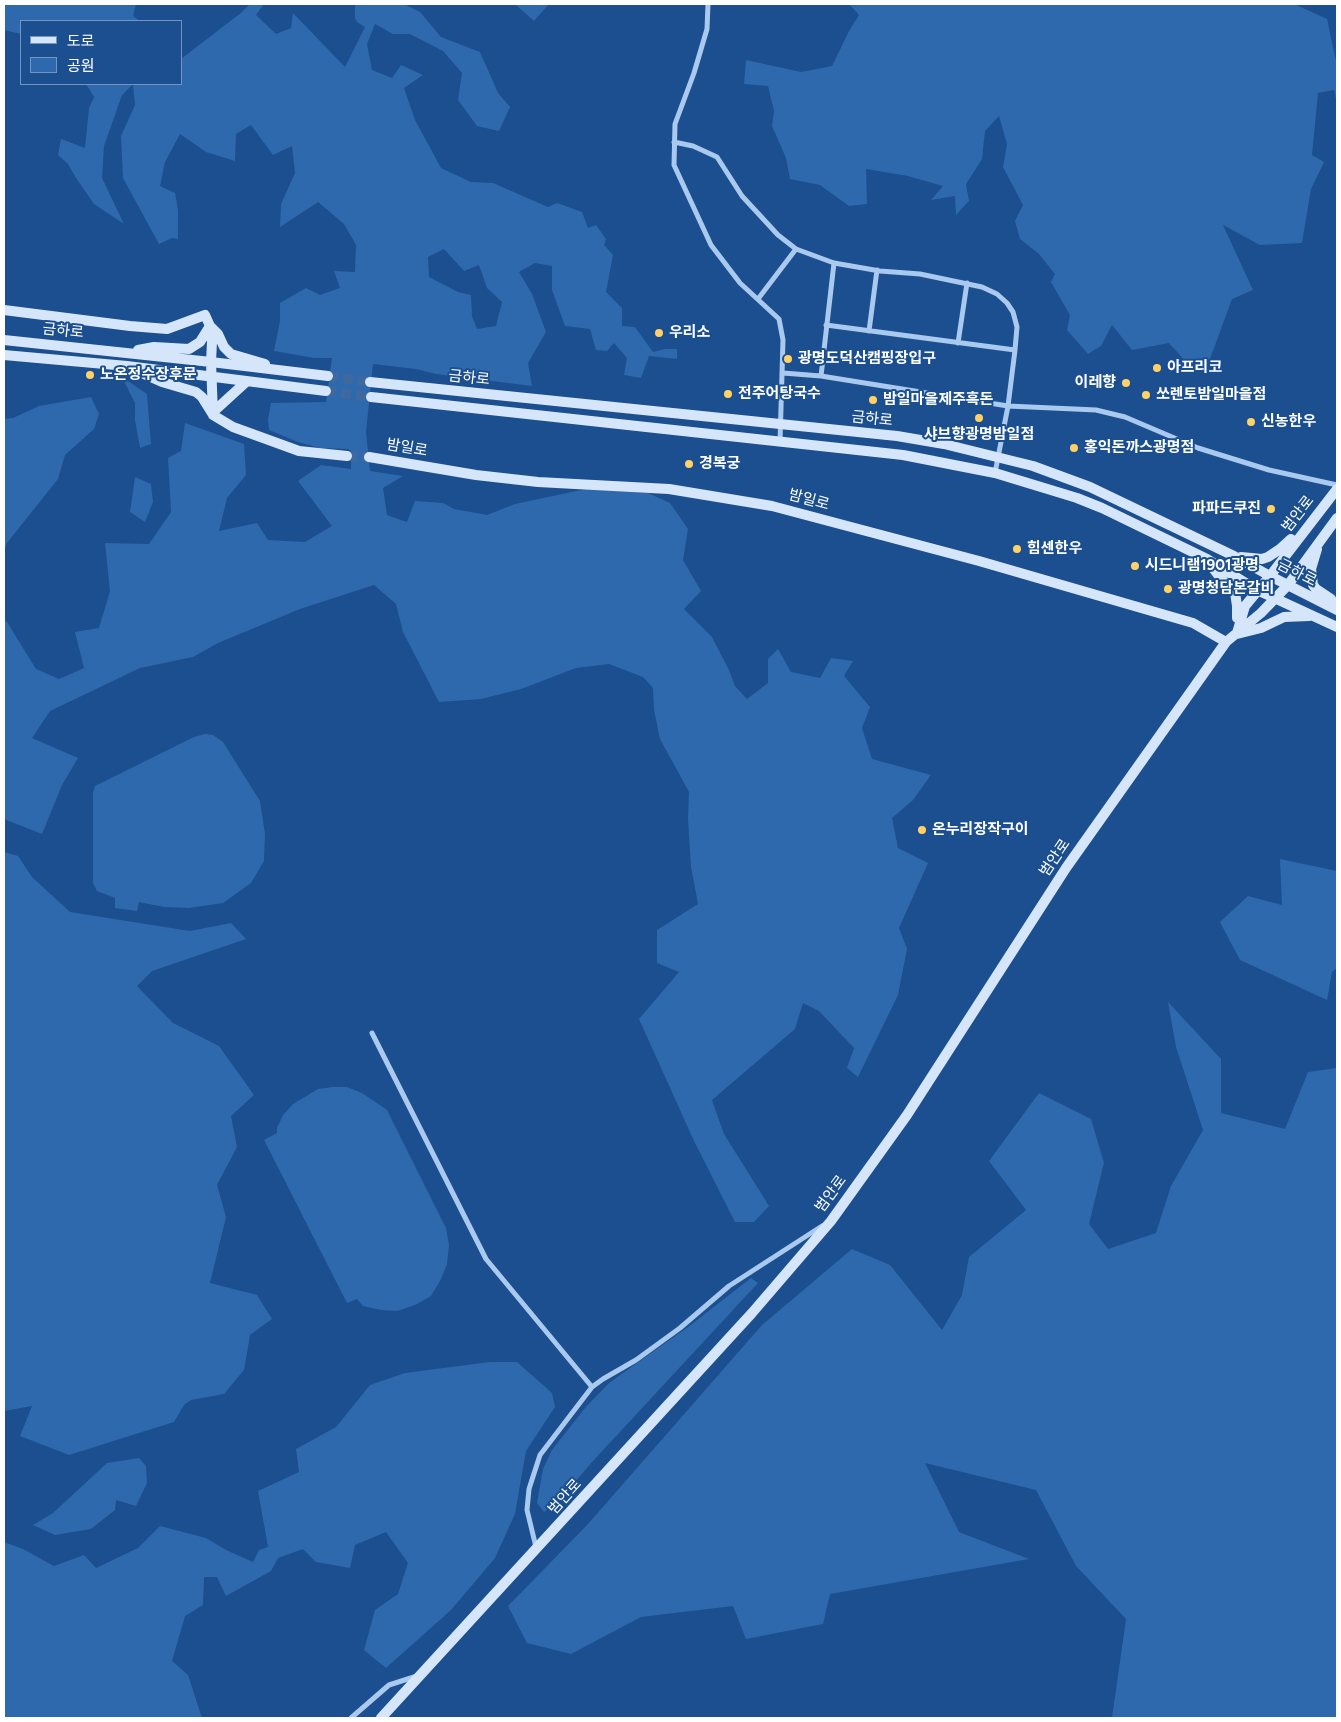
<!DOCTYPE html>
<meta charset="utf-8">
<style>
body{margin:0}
#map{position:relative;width:1341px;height:1722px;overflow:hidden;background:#1b4f8f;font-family:Figtree,"Noto Sans KR",sans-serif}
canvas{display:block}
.frame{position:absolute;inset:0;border:5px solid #fff;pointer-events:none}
.legend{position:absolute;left:20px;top:20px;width:162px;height:65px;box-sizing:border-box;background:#1b4f8f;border:1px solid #7695bc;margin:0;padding:6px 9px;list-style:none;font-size:15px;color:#fff}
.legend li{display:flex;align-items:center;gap:10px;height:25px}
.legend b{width:25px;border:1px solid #7695bc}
</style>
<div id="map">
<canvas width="1341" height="1722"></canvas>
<div class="frame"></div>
<ul class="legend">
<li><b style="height:6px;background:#d6e6fa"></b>도로</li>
<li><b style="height:14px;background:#2e69ad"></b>공원</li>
</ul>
</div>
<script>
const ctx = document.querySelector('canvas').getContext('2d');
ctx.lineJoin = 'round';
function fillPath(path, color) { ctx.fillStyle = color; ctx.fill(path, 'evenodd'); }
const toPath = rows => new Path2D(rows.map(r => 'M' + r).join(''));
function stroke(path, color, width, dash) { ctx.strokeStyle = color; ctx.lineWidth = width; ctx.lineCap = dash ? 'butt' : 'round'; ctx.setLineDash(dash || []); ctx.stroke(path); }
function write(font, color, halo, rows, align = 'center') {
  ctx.font = font + ' Figtree,"Noto Sans KR",sans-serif'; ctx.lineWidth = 4; ctx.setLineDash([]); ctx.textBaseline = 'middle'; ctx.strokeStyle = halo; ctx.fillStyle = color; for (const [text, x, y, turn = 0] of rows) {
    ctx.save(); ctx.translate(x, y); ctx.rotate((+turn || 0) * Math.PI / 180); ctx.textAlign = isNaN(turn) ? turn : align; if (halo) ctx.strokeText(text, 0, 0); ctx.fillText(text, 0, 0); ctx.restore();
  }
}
const green = toPath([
 [4,4,136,4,133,16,140,21,21,21,21,34,4,30],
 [250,4,264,4,256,15,276,34,291,28,293,13,345,67,365,27,357,22,355,18,355,4,404,4,420,12,441,37,480,52,498,93,510,107,499,131,477,126,458,100,462,73,443,51,410,34,393,34,375,24,367,44,372,70,392,78,401,65,423,75,404,88,415,120,441,168,471,182,493,183,548,207,557,203,582,212,588,228,596,225,606,239,604,245,613,255,606,292,622,308,622,326,635,327,653,352,665,349,677,349,677,359,649,356,641,378,624,375,627,358,614,343,607,351,596,350,590,329,565,326,552,290,552,266,535,263,519,272,532,294,546,332,528,363,532,386,436,374,416,369,373,364,366,432,370,471,403,476,383,488,387,515,407,522,415,501,443,503,454,509,487,515,515,504,586,489,648,493,670,503,688,529,683,560,701,591,684,609,712,637,729,670,735,686,747,699,768,683,768,659,778,649,791,672,820,678,831,658,853,661,844,676,870,707,862,728,872,759,931,775,913,800,892,818,898,848,928,863,899,928,907,949,898,995,858,1077,847,1068,854,1048,819,1011,803,1003,795,1029,712,1100,724,1134,769,1206,754,1222,735,1222,694,1141,639,1019,679,972,657,963,657,930,698,904,691,867,688,819,689,792,660,739,654,710,653,688,643,677,609,664,576,668,521,689,481,699,439,702,403,632,396,604,374,585,300,609,218,643,193,657,140,668,50,711,32,738,78,758,62,785,42,834,4,819,4,620,7,622,36,669,59,679,84,668,75,632,99,628,110,591,105,543,149,544,171,512,168,458,181,451,185,423,244,444,246,475,227,498,219,531,257,523,268,540,305,542,332,526,298,481,321,465,351,469,351,451,348,449,320,448,298,442,269,430,268,419,271,403,326,402,332,358,314,358,274,351,280,321,280,303,306,288,320,295,340,288,334,271,355,272,356,245,344,224,318,202,280,227,281,204,295,173,292,146,273,155,251,125,236,134,235,161,206,152,180,134,165,162,160,186,175,193,178,210,178,239,172,238,159,244,123,178,121,136,135,105,133,84,122,95,104,146,102,178,124,224,94,204,76,178,68,164,58,155,61,139,85,148,89,108,94,97,86,84,181,84,181,59,242,12],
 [444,249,464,271,479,265,487,288,502,302,496,326,477,329,472,316,471,295,458,292,429,277,428,257],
 [515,4,549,4,534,21],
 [849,4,1294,4,1327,19,1337,66,1337,103,1334,90,1318,93,1312,155,1324,162,1311,189,1302,243,1260,245,1223,225,1253,290,1232,299,1210,359,1186,362,1169,343,1132,350,1112,325,1101,346,1088,354,1067,330,1070,315,1051,282,1055,274,1039,254,1020,239,1015,221,1023,205,1003,167,1007,144,999,116,985,131,982,159,966,184,969,201,956,215,955,196,931,200,943,186,908,176,866,169,867,204,849,206,820,185,790,179,786,158,772,126,774,111,768,86,744,84,746,60,801,72,832,66,849,31,859,15],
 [122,377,147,394,151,444,140,448,135,420,135,403],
 [91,397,99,414,94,429,65,455,58,479,7,543,4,552,4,419,13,418,39,406],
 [135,477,151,484,153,502,145,522,130,512],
 [205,734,213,735,223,742,260,801,265,834,264,861,251,883,223,903,189,908,164,907,139,902,137,911,115,908,115,898,97,891,93,883,93,793,95,786,194,737],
 [4,852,18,856,32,877,70,912,190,931,231,923,246,939,152,971,137,986,173,1023,219,1046,254,1095,231,1116,237,1147,217,1185,226,1217,210,1283,257,1295,272,1319,250,1335,244,1370,224,1394,191,1400,184,1405,174,1422,69,1455,20,1436,32,1406,4,1411],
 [1280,859,1337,871,1337,968,1332,972,1327,1000,1240,960,1220,922,1248,896,1282,905],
 [1168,1002,1221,1059,1221,1113,1285,1129,1308,1072,1337,1068,1337,1718,1112,1718,1126,1619,1076,1566,1036,1490,925,1463,959,1532,1029,1559,830,1594,823,1624,746,1639,733,1606,641,1617,571,1654,527,1643,508,1606,588,1524,762,1325,852,1249,890,1265,942,1330,962,1295,969,1257,1026,1210,989,1161,1039,1093,1091,1119,1104,1163,1089,1224,1108,1249,1156,1233,1171,1186,1203,1130,1176,1047],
 [333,1087,347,1087,362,1093,387,1110,446,1228,449,1245,447,1264,441,1279,431,1296,415,1305,397,1311,381,1310,363,1306,357,1299,347,1303,264,1140,277,1133,277,1128,283,1115,293,1104,318,1089],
 [751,1278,758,1283,593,1461,558,1502,544,1512,537,1503,543,1469,552,1450,585,1408,609,1383,688,1327],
 [490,1362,517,1362,552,1393,555,1407,526,1451,515,1514,495,1558,451,1610,386,1668,364,1650,375,1610,398,1594,408,1563,386,1532,355,1545,350,1568,316,1562,303,1549,278,1558,271,1571,226,1596,217,1577,204,1577,203,1605,185,1616,172,1661,188,1675,202,1718,4,1718,4,1542,23,1549,54,1566,84,1555,96,1568,138,1548,160,1526,206,1538,226,1550,253,1562,259,1550,268,1547,258,1491,299,1472,296,1449,336,1427,370,1385,405,1373],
 [139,1458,146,1466,147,1483,136,1506,116,1500,115,1510,91,1529,55,1535,33,1525,53,1513,107,1463]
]);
const secondaryTunnel = toPath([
 [328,376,370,382],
 [326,391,371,397],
 [347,456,369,457]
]);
const street = toPath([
 [708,4,707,29,694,73,675,124,674,165,711,245,740,283,779,319,783,340,780,442],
 [674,142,693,146,717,157,742,196,778,235,796,249,834,263,880,271,920,274,982,287,997,294,1007,303,1013,312,1017,327,1015,350,1008,406,995,473],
 [758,299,796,249],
 [826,325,1015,350],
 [869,331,877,270],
 [958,343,967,283],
 [783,373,821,376,1008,406,1096,410,1125,417,1198,448,1269,470,1337,485],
 [821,376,834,263],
 [372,1033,486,1259,592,1387],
 [536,1547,527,1510,529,1489,540,1455,592,1387,603,1379,636,1360,680,1328,729,1286,822,1226],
 [351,1718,389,1685,417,1676]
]);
const secondary = toPath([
 [4,310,130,326,167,329,205,315,210,326,212,342,211,362,213,415,233,427,299,451,347,456],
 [4,340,211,362,328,376],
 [138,350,154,347,189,349,200,342,210,326,218,334,224,347,231,354,265,364],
 [4,355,127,366,326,391],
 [137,371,162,382,196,392,202,397,212,413,246,382],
 [370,382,897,436,944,444,1033,466,1090,487,1234,556,1270,576,1337,610],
 [371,397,903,455,995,473,1077,498,1102,508,1207,559,1257,590,1337,627],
 [369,457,476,475,538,482,669,489,772,506,979,561,1193,623,1226,642],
 [1317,549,1311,569,1313,585,1316,589,1331,599,1335,606],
 [1241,557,1262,559,1268,557,1280,549,1291,539],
 [1209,563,1222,580,1230,586,1235,592,1237,606,1237,618],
 [1237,633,1245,606,1270,576,1337,489],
 [1237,634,1261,628,1284,617,1309,616],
 [381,1718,752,1313,831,1221,907,1115,1066,868,1226,642,1261,613,1288,585,1337,518]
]);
const markers = [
 [659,333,5,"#ffd166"],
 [788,359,5,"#ffd166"],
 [1157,368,5,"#ffd166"],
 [90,375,5,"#ffd166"],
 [1126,383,5,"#ffd166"],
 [728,394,5,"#ffd166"],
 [1146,395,5,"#ffd166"],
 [873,400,5,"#ffd166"],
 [979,418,5,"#ffd166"],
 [1251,422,5,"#ffd166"],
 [1074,448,5,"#ffd166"],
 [689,464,5,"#ffd166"],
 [1271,509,5,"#ffd166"],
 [1017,549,5,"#ffd166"],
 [1135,566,5,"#ffd166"],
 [1168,589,5,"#ffd166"],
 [922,830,5,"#ffd166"]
];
const streetNames = [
 ["금하로",63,331,6],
 ["금하로",469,378,6],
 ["금하로",872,419,6],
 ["밤일로",407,448,10],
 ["밤일로",809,500,15],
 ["범안로",1298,514,-52],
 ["금하로",1297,573,27],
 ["범안로",1055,858,-56],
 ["범안로",831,1194,-54],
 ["범안로",565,1497,-48]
];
const poiNames = [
 ["우리소",669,333],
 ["광명도덕산캠핑장입구",798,359],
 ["아프리코",1167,368],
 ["노온정수장후문",100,375],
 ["이레향",1116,383,"right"],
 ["전주어탕국수",738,394],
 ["쏘렌토밤일마을점",1156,395],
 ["밤일마을제주흑돈",883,400],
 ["신농한우",1261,422],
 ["샤브향광명밤일점",979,435,"center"],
 ["홍익돈까스광명점",1084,448],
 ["경복궁",699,464],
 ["파파드쿠진",1261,509,"right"],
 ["힘센한우",1027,549],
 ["시드니램1901광명",1145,566],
 ["광명청담본갈비",1178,589],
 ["온누리장작구이",932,830]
];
fillPath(green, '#2e69ad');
stroke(secondaryTunnel, '#3d69a0', 10, [10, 5]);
stroke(street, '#a9c9ee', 5);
stroke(secondary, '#d6e6fa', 10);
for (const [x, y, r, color] of markers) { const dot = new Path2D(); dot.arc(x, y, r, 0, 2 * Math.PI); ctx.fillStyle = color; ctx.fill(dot); stroke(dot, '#1b4f8f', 2); }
write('15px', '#fff', '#1b4f8f', streetNames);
write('bold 15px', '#fff', '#1b4f8f', poiNames, 'left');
</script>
